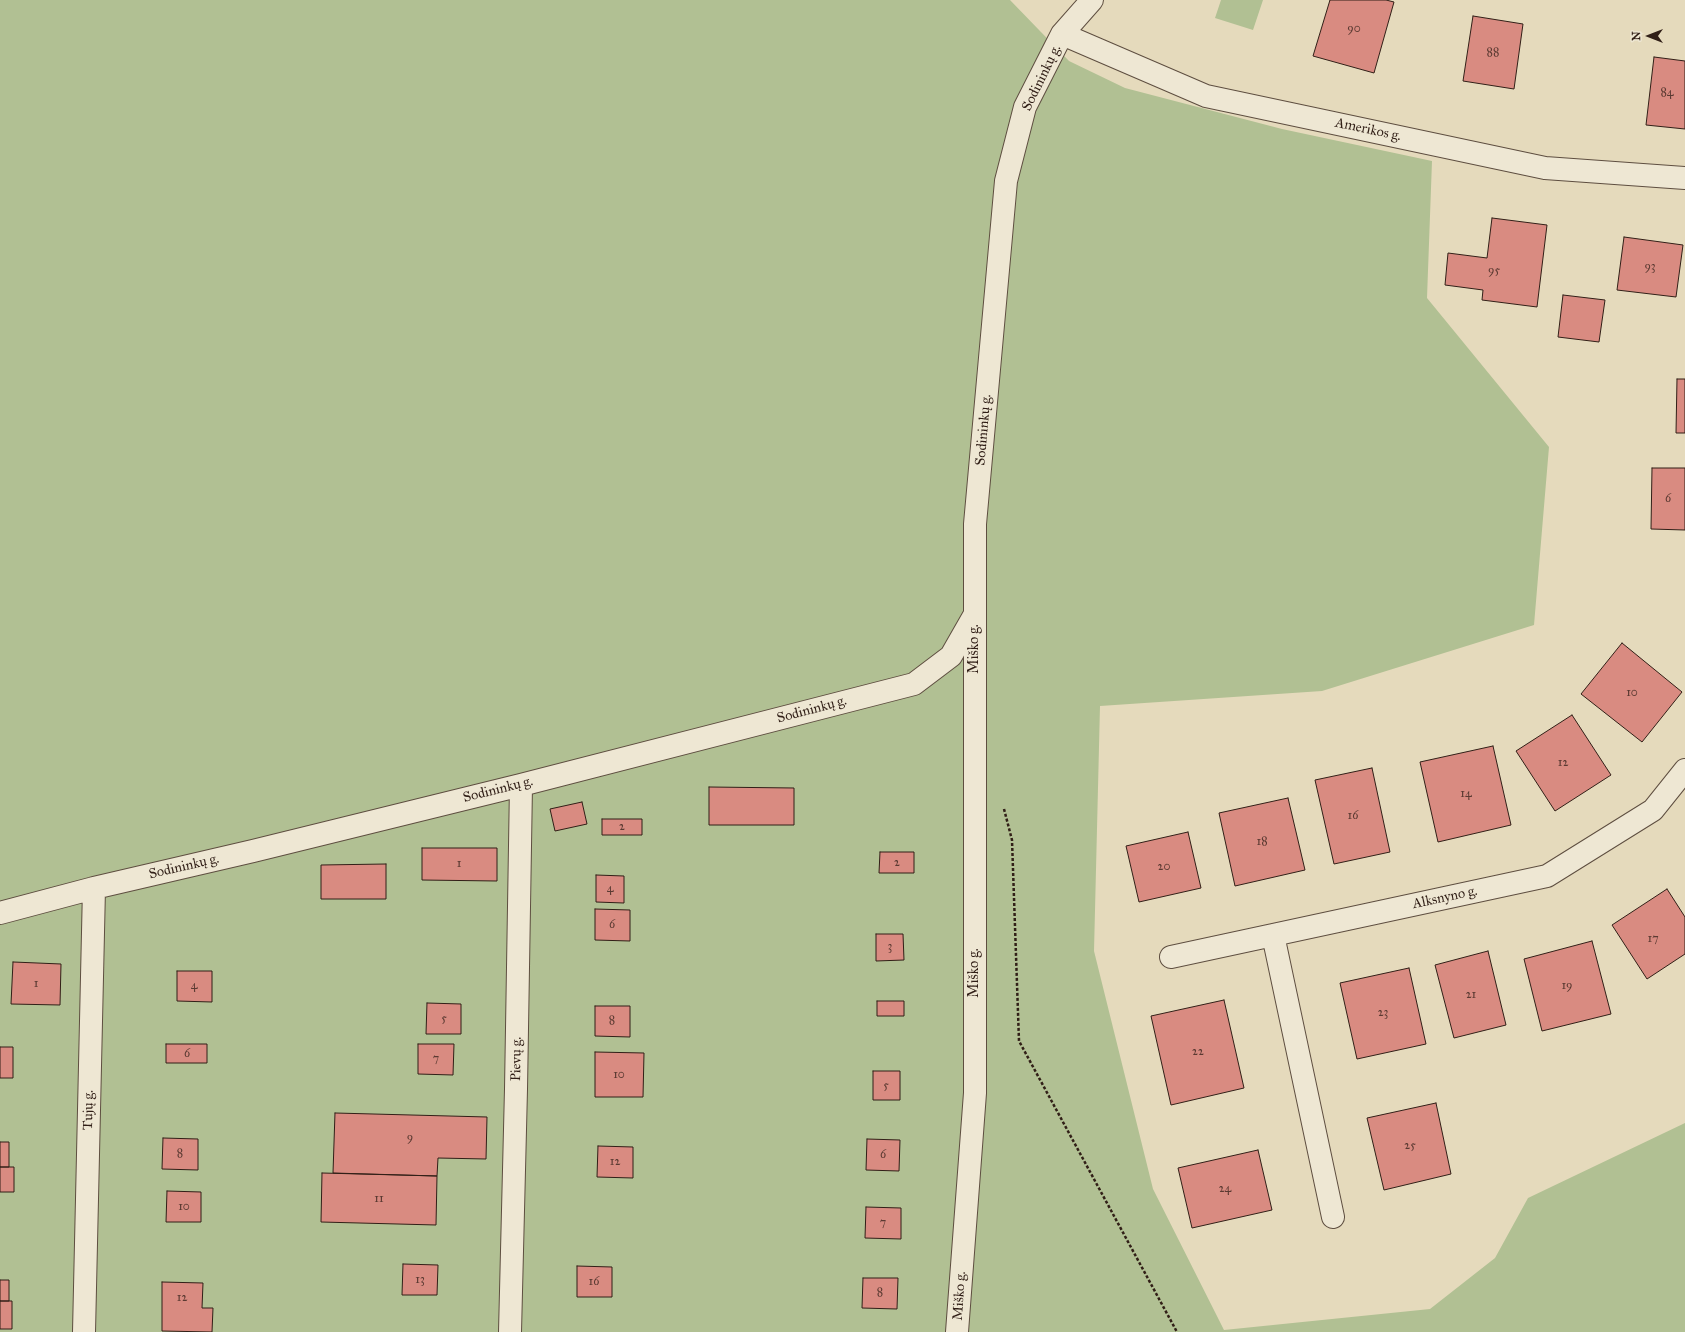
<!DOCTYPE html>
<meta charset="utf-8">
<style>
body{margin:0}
#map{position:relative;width:1685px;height:1332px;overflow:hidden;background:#e5dabc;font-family:"IM FELL Great Primer",serif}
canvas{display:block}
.north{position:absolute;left:1629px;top:16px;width:40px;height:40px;-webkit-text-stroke:3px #eee7d3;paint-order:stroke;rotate:270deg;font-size:11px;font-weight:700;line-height:16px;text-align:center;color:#311f17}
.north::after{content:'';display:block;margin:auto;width:14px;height:18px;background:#311f17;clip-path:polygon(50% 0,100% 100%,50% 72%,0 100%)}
</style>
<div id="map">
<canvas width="1685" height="1332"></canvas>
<div class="north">N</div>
</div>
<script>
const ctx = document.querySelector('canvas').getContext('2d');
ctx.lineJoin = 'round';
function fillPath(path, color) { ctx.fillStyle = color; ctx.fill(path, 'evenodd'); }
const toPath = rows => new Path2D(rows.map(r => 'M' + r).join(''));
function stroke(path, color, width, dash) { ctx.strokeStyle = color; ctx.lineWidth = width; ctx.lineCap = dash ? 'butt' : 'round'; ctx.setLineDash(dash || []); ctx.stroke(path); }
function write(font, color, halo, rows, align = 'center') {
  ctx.font = font + ' "IM FELL Great Primer",serif'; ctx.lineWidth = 3; ctx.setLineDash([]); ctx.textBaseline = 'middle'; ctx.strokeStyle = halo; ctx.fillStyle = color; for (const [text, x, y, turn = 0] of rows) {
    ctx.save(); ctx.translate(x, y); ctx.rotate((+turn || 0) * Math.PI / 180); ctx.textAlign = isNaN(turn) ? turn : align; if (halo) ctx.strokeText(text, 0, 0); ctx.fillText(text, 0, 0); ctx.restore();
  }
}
const green = toPath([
 [0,0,1010,0,1069,61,1125,88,1282,129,1432,161,1427,298,1549,447,1534,625,1322,691,1100,706,1094,951,1153,1189,1224,1330,1430,1309,1495,1258,1528,1198,1685,1123,1685,1332,0,1332],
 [1221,0,1263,0,1253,30,1215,18]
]);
const building = toPath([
 [1330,0,1386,0,1394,2,1374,73,1313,56,1330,0],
 [1473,16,1523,24,1514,89,1463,81,1473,16],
 [1654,57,1685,61,1685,129,1646,125,1654,57],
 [1492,218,1547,225,1537,307,1482,300,1483,290,1445,285,1448,253,1487,258,1492,218],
 [1624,237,1683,245,1676,297,1617,290,1624,237],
 [1563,295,1605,300,1599,342,1558,337,1563,295],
 [1677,379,1685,379,1685,433,1676,433,1677,379],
 [1652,468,1685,468,1685,530,1651,529,1652,468],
 [1622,643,1682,692,1642,742,1581,694,1622,643],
 [1572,715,1611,775,1555,811,1516,751,1572,715],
 [1493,746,1511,825,1438,842,1420,762,1493,746],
 [1372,768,1390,852,1334,864,1315,780,1372,768],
 [709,787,794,788,794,825,709,825,709,787],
 [1288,798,1305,870,1235,886,1219,813,1288,798],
 [582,802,587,824,555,831,550,809,582,802],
 [602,819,642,819,642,835,602,835,602,819],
 [1188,832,1201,888,1139,902,1126,846,1188,832],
 [422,848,497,848,497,881,422,880,422,848],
 [880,852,914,852,914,873,879,873,880,852],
 [386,864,386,899,321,899,321,865,386,864],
 [596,875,624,876,624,903,596,902,596,875],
 [1667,889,1685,917,1685,954,1647,979,1612,925,1667,889],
 [595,909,630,910,630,941,595,940,595,909],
 [876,934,903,934,904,960,876,961,876,934],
 [1592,941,1611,1014,1542,1031,1524,959,1592,941],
 [1488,951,1506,1025,1454,1038,1435,965,1488,951],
 [13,962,61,964,60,1005,11,1004,13,962],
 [1409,968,1426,1044,1357,1059,1340,983,1409,968],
 [177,971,212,971,212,1002,177,1001,177,971],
 [1224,1000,1244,1088,1171,1105,1151,1016,1224,1000],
 [877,1001,904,1001,904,1016,877,1016,877,1001],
 [427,1003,461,1004,461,1034,426,1034,427,1003],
 [595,1006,630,1006,630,1037,595,1036,595,1006],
 [166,1044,207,1044,207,1063,166,1063,166,1044],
 [418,1044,454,1044,453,1075,418,1074,418,1044],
 [0,1047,13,1047,13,1078,0,1078,0,1047],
 [595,1052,644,1053,643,1097,595,1097,595,1052],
 [873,1071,900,1071,900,1100,873,1100,873,1071],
 [1436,1103,1451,1174,1384,1190,1367,1118,1436,1103],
 [335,1113,487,1117,486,1159,438,1158,437,1176,333,1173,335,1113],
 [163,1138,198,1139,198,1170,162,1169,163,1138],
 [867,1139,900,1140,899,1171,866,1170,867,1139],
 [0,1142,9,1142,9,1167,0,1167,0,1142],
 [598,1146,633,1147,633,1178,597,1177,598,1146],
 [1258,1150,1272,1210,1192,1228,1178,1168,1258,1150],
 [0,1167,14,1167,14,1192,0,1192,0,1167],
 [322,1173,437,1176,436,1225,321,1222,322,1173],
 [167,1191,201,1192,201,1222,166,1222,167,1191],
 [866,1207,901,1208,901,1239,865,1238,866,1207],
 [403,1264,438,1265,437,1295,402,1295,403,1264],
 [577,1266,612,1267,612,1297,577,1297,577,1266],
 [863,1278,898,1278,897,1309,862,1308,863,1278],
 [0,1280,9,1280,9,1301,0,1301,0,1280],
 [162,1282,203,1283,202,1308,213,1308,212,1332,162,1331,162,1282],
 [0,1301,12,1301,12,1329,0,1329,0,1301]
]);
const path = toPath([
 [1004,809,1012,840,1019,1041,1177,1332]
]);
const minor = toPath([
 [1062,34,1206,96,1545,168,1685,178],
 [0,913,94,888,253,851,521,785,914,684,951,656,975,614],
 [1273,935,1333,1217],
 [1171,957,1547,876,1653,810,1685,770],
 [84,1332,94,888],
 [510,1332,516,1089,521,785],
 [957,1332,975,1093,975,524,1006,181,1025,107,1062,34,1092,0]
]);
const numberNames = [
 ["90",1354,29],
 ["88",1493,53],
 ["84",1667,93],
 ["93",1650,267],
 ["95",1494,271],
 ["6",1668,499],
 ["10",1632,693],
 ["12",1563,763],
 ["14",1466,794],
 ["16",1353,816],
 ["2",622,827],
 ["18",1262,842],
 ["2",897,863],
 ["1",459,864],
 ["20",1164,867],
 ["4",610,889],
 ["6",612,925],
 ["17",1653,939],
 ["3",890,947],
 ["1",36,984],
 ["4",194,986],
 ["19",1567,986],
 ["21",1471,995],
 ["23",1383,1013],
 ["5",444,1019],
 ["8",612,1021],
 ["22",1198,1052],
 ["6",187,1054],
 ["7",436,1059],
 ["10",619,1075],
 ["5",886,1086],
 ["9",410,1138],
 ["25",1410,1146],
 ["8",180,1154],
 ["6",883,1155],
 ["12",615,1162],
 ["24",1225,1189],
 ["11",379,1199],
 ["10",184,1207],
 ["7",883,1223],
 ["13",420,1280],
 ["16",594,1282],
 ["8",880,1293],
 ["12",182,1298]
];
const streetNames = [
 ["Sodininkų g.",1042,78,-64],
 ["Amerikos g.",1368,130,12],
 ["Sodininkų g.",984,430,-85],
 ["Miško g.",975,649,-90],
 ["Sodininkų g.",812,710,-15],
 ["Sodininkų g.",498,790,-14],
 ["Sodininkų g.",184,867,-13],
 ["Alksnyno g.",1445,898,-12],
 ["Miško g.",975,973,-90],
 ["Pievų g.",517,1059,-89],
 ["Tujų g.",89,1110,-89],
 ["Miško g.",960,1296,-86]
];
fillPath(green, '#b1c093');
fillPath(building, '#d98b81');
stroke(building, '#311f17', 1);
stroke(minor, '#5e4e40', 24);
stroke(path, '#311f17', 2.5, [3, 2]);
stroke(minor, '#eee7d3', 22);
write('12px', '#5b3a32', null, numberNames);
write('14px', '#311f17', '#eee7d3', streetNames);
</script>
